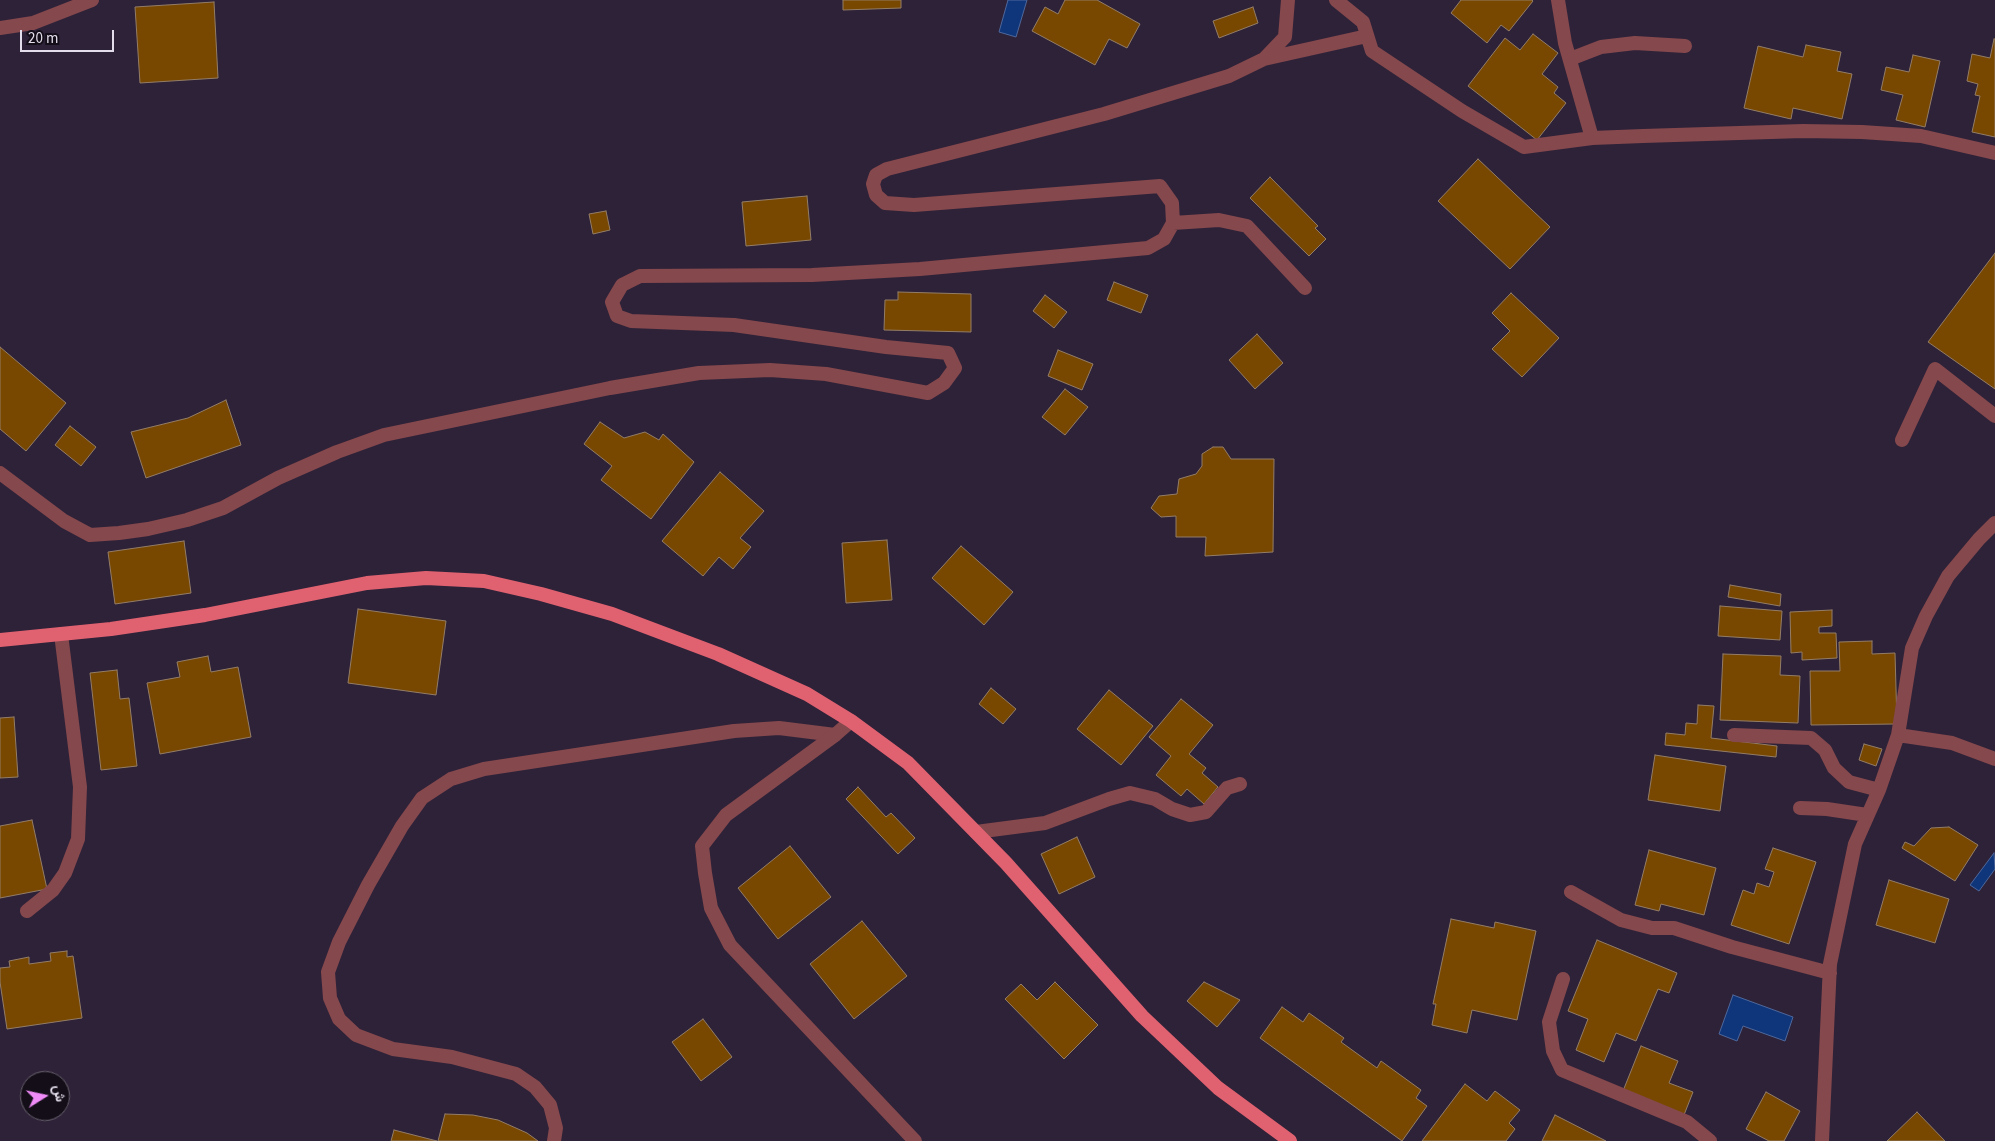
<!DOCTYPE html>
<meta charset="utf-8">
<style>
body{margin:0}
#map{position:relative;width:1995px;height:1141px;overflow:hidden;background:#2e2238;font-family:"Source Sans 3",Vazirmatn,sans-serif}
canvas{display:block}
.north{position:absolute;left:20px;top:1071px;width:50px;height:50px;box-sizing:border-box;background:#130e18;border:1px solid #67616c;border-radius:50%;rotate:80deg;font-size:14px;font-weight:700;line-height:20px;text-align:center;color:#e4ddeb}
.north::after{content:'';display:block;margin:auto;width:18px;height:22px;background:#ef8bf7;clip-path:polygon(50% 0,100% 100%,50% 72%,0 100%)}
.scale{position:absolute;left:20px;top:30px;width:94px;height:22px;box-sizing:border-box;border:2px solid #e4ddeb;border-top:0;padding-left:6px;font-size:15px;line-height:18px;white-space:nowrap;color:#e4ddeb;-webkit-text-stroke:4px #130e18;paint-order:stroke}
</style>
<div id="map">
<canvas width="1995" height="1141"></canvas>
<div class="north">ش</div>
<div class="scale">20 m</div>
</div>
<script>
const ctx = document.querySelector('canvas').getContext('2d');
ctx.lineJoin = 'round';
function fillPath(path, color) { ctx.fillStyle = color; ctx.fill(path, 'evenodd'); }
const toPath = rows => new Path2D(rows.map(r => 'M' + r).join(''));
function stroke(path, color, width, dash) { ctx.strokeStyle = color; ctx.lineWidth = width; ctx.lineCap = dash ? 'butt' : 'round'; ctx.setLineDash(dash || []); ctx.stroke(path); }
const water = toPath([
 [1008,0,1027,0,1016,37,999,32,1008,0],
 [1994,853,1995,869,1979,891,1970,885,1994,853],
 [1733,995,1793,1017,1785,1041,1743,1026,1737,1041,1719,1034,1733,995]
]);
const building = toPath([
 [843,0,901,0,901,8,843,10,843,0],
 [1065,0,1097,0,1140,24,1127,48,1109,39,1095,65,1032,31,1045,7,1058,14,1065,0],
 [1461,0,1532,0,1533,1,1509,31,1501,25,1487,43,1451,13,1461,0],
 [214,2,218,78,140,83,135,7,214,2],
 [1253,7,1258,23,1219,38,1213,21,1253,7],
 [1533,34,1558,53,1542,74,1558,87,1554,93,1566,103,1537,140,1468,86,1505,38,1520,50,1533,34],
 [1994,39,1995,39,1995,137,1972,132,1980,96,1975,95,1978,84,1967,81,1972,54,1990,58,1994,39],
 [1806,45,1841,52,1837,71,1852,74,1842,119,1793,108,1791,119,1744,108,1758,46,1803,57,1806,45],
 [1913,55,1940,61,1925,127,1896,120,1903,95,1881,90,1886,67,1909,72,1913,55],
 [1478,159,1550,227,1510,269,1438,201,1478,159],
 [1270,177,1318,226,1315,228,1326,239,1309,256,1250,198,1270,177],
 [807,196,811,240,746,246,742,202,807,196],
 [606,211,610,230,593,234,589,214,606,211],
 [1995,253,1995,389,1928,342,1995,253],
 [1114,282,1148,295,1141,313,1107,300,1114,282],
 [898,292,971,294,971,332,884,330,885,300,898,300,898,292],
 [1511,293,1559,338,1522,377,1492,349,1510,331,1492,313,1511,293],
 [1045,295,1067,312,1054,328,1033,311,1045,295],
 [1257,334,1283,363,1255,389,1229,360,1257,334],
 [0,347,66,403,26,451,0,429,0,347],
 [1058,350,1093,364,1082,390,1048,376,1058,350],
 [1065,389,1088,407,1065,435,1042,417,1065,389],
 [226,400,241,445,146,478,131,432,188,418,226,400],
 [600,422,624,438,645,432,659,440,663,434,694,462,651,519,601,480,612,466,584,444,600,422],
 [70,426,96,447,81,466,55,445,70,426],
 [1213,447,1223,447,1231,459,1274,459,1273,552,1205,556,1206,537,1176,537,1176,516,1161,517,1151,508,1159,496,1177,494,1179,479,1196,474,1202,466,1202,454,1213,447],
 [720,472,764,511,740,538,751,547,733,569,719,557,703,576,662,541,720,472],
 [887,540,892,600,846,603,842,543,887,540],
 [184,541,191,593,115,604,108,552,184,541],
 [961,546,1013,592,984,625,932,578,961,546],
 [1730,585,1781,594,1780,606,1728,597,1730,585],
 [1720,606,1782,611,1780,640,1718,636,1720,606],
 [358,609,446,621,436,695,348,683,358,609],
 [1832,610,1832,626,1819,627,1819,633,1836,633,1837,658,1802,660,1802,652,1791,653,1790,612,1832,610],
 [1872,641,1872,654,1895,653,1897,724,1811,725,1810,671,1840,671,1839,642,1872,641],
 [1723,654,1781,656,1780,675,1800,676,1798,723,1720,720,1723,654],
 [208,656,211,672,238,667,251,737,160,754,147,683,180,677,177,662,208,656],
 [117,670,120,699,129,698,137,766,101,770,90,673,117,670],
 [991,688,1016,709,1003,724,979,704,991,688],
 [1109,690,1153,726,1121,765,1077,729,1109,690],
 [1181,699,1213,725,1189,754,1206,768,1202,773,1218,787,1204,804,1187,789,1181,796,1156,775,1171,756,1149,737,1181,699],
 [1698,705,1714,706,1711,738,1777,746,1776,757,1665,745,1666,733,1685,735,1686,723,1697,724,1698,705],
 [14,717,18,777,0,778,0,718,14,717],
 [1864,744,1882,749,1876,766,1859,760,1864,744],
 [1655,755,1726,766,1720,811,1648,800,1655,755],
 [858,787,886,817,891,813,915,838,898,854,846,799,858,787],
 [32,820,47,889,0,898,0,826,32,820],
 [1949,827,1978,845,1955,881,1902,848,1905,842,1914,846,1931,828,1949,827],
 [1077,837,1095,877,1059,894,1041,854,1077,837],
 [790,846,831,897,778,939,738,888,790,846],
 [1773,848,1816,862,1789,944,1731,925,1743,890,1754,894,1757,883,1769,887,1774,872,1765,869,1773,848],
 [1649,850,1716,868,1704,915,1661,904,1659,911,1635,905,1649,850],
 [1889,880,1949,899,1935,943,1876,925,1889,880],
 [1451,919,1494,928,1495,922,1536,931,1517,1020,1472,1010,1467,1033,1432,1025,1436,1004,1433,1004,1451,919],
 [862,921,907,976,854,1019,810,964,862,921],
 [1597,940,1677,973,1669,993,1658,989,1636,1041,1616,1033,1604,1062,1576,1050,1588,1019,1568,1011,1597,940],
 [67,951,67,957,73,956,82,1018,7,1029,0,982,0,968,10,967,9,961,29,957,29,964,51,961,50,953,67,951],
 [1055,982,1098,1025,1064,1059,1005,999,1021,984,1037,1000,1055,982],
 [1204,982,1240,1000,1217,1027,1187,1001,1204,982],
 [1282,1007,1303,1022,1309,1013,1344,1038,1341,1042,1377,1068,1381,1061,1421,1090,1416,1098,1427,1106,1402,1141,1260,1038,1282,1007],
 [703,1019,732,1057,701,1081,672,1042,703,1019],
 [1641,1046,1678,1061,1669,1083,1693,1092,1684,1115,1623,1091,1641,1046],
 [1465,1084,1487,1101,1495,1091,1520,1110,1509,1123,1515,1129,1506,1141,1422,1141,1465,1084],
 [1766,1092,1800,1111,1784,1141,1769,1141,1746,1129,1766,1092],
 [1917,1112,1945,1141,1887,1141,1917,1112],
 [445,1114,473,1115,498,1120,527,1133,538,1141,438,1141,445,1114],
 [1555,1115,1606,1141,1542,1141,1555,1115],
 [394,1130,437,1141,391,1141,394,1130]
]);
const service = toPath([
 [554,1141,556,1128,550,1105,535,1087,516,1074,452,1057,393,1049,356,1035,339,1019,330,998,328,972,339,942,368,885,402,826,422,798,451,779,484,769,734,731,779,728,835,735]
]);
const minor = toPath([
 [1336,0,1363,22,1372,51,1462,111,1524,147,1592,138,1643,136,1803,131,1862,132,1921,136,1995,153],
 [1558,0,1565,43,1592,138],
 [0,28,33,23,92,0],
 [1264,59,1367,36],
 [1570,59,1601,47,1635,43,1685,46],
 [1173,223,1219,220,1247,226,1305,288],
 [1902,440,1935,369,1995,416],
 [0,473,64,521,90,535,119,533,148,529,187,520,223,508,278,478,337,452,384,435,610,388,699,373,770,370,826,374,928,393,944,383,955,368,948,353,886,347,734,325,631,321,617,316,612,302,622,285,640,276,812,275,920,269,1148,248,1164,239,1173,223,1172,203,1160,186,914,205,885,203,876,195,873,184,876,175,887,169,1104,114,1229,76,1264,59,1285,37,1288,0],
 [851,721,835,735,726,815,702,846,705,873,711,908,730,945,915,1141],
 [1734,735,1811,738,1825,750,1834,768,1849,782,1879,790],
 [1898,735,1952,743,1995,759],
 [1800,808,1827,809,1867,815],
 [976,832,1045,823,1109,799,1130,793,1155,799,1172,809,1190,815,1206,812,1227,788,1240,784],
 [1571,892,1621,920,1652,928,1674,928,1732,947,1830,973],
 [27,911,53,890,65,873,78,839,80,787,61,634],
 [1563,979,1549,1022,1553,1051,1562,1070,1687,1122,1710,1141],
 [1822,1141,1830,964,1855,844,1879,790,1898,735,1912,648,1926,616,1948,576,1979,539,1995,523]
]);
const primary = toPath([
 [0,640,111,629,205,615,367,583,426,578,484,581,541,594,612,614,718,654,807,694,851,721,908,763,1006,863,1142,1016,1218,1088,1290,1141]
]);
fillPath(water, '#0f367a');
stroke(water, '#4f689c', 1);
fillPath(building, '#794800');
stroke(building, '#937d67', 1);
stroke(service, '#85484d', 14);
stroke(minor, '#85484d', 14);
stroke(primary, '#e06271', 14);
</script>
